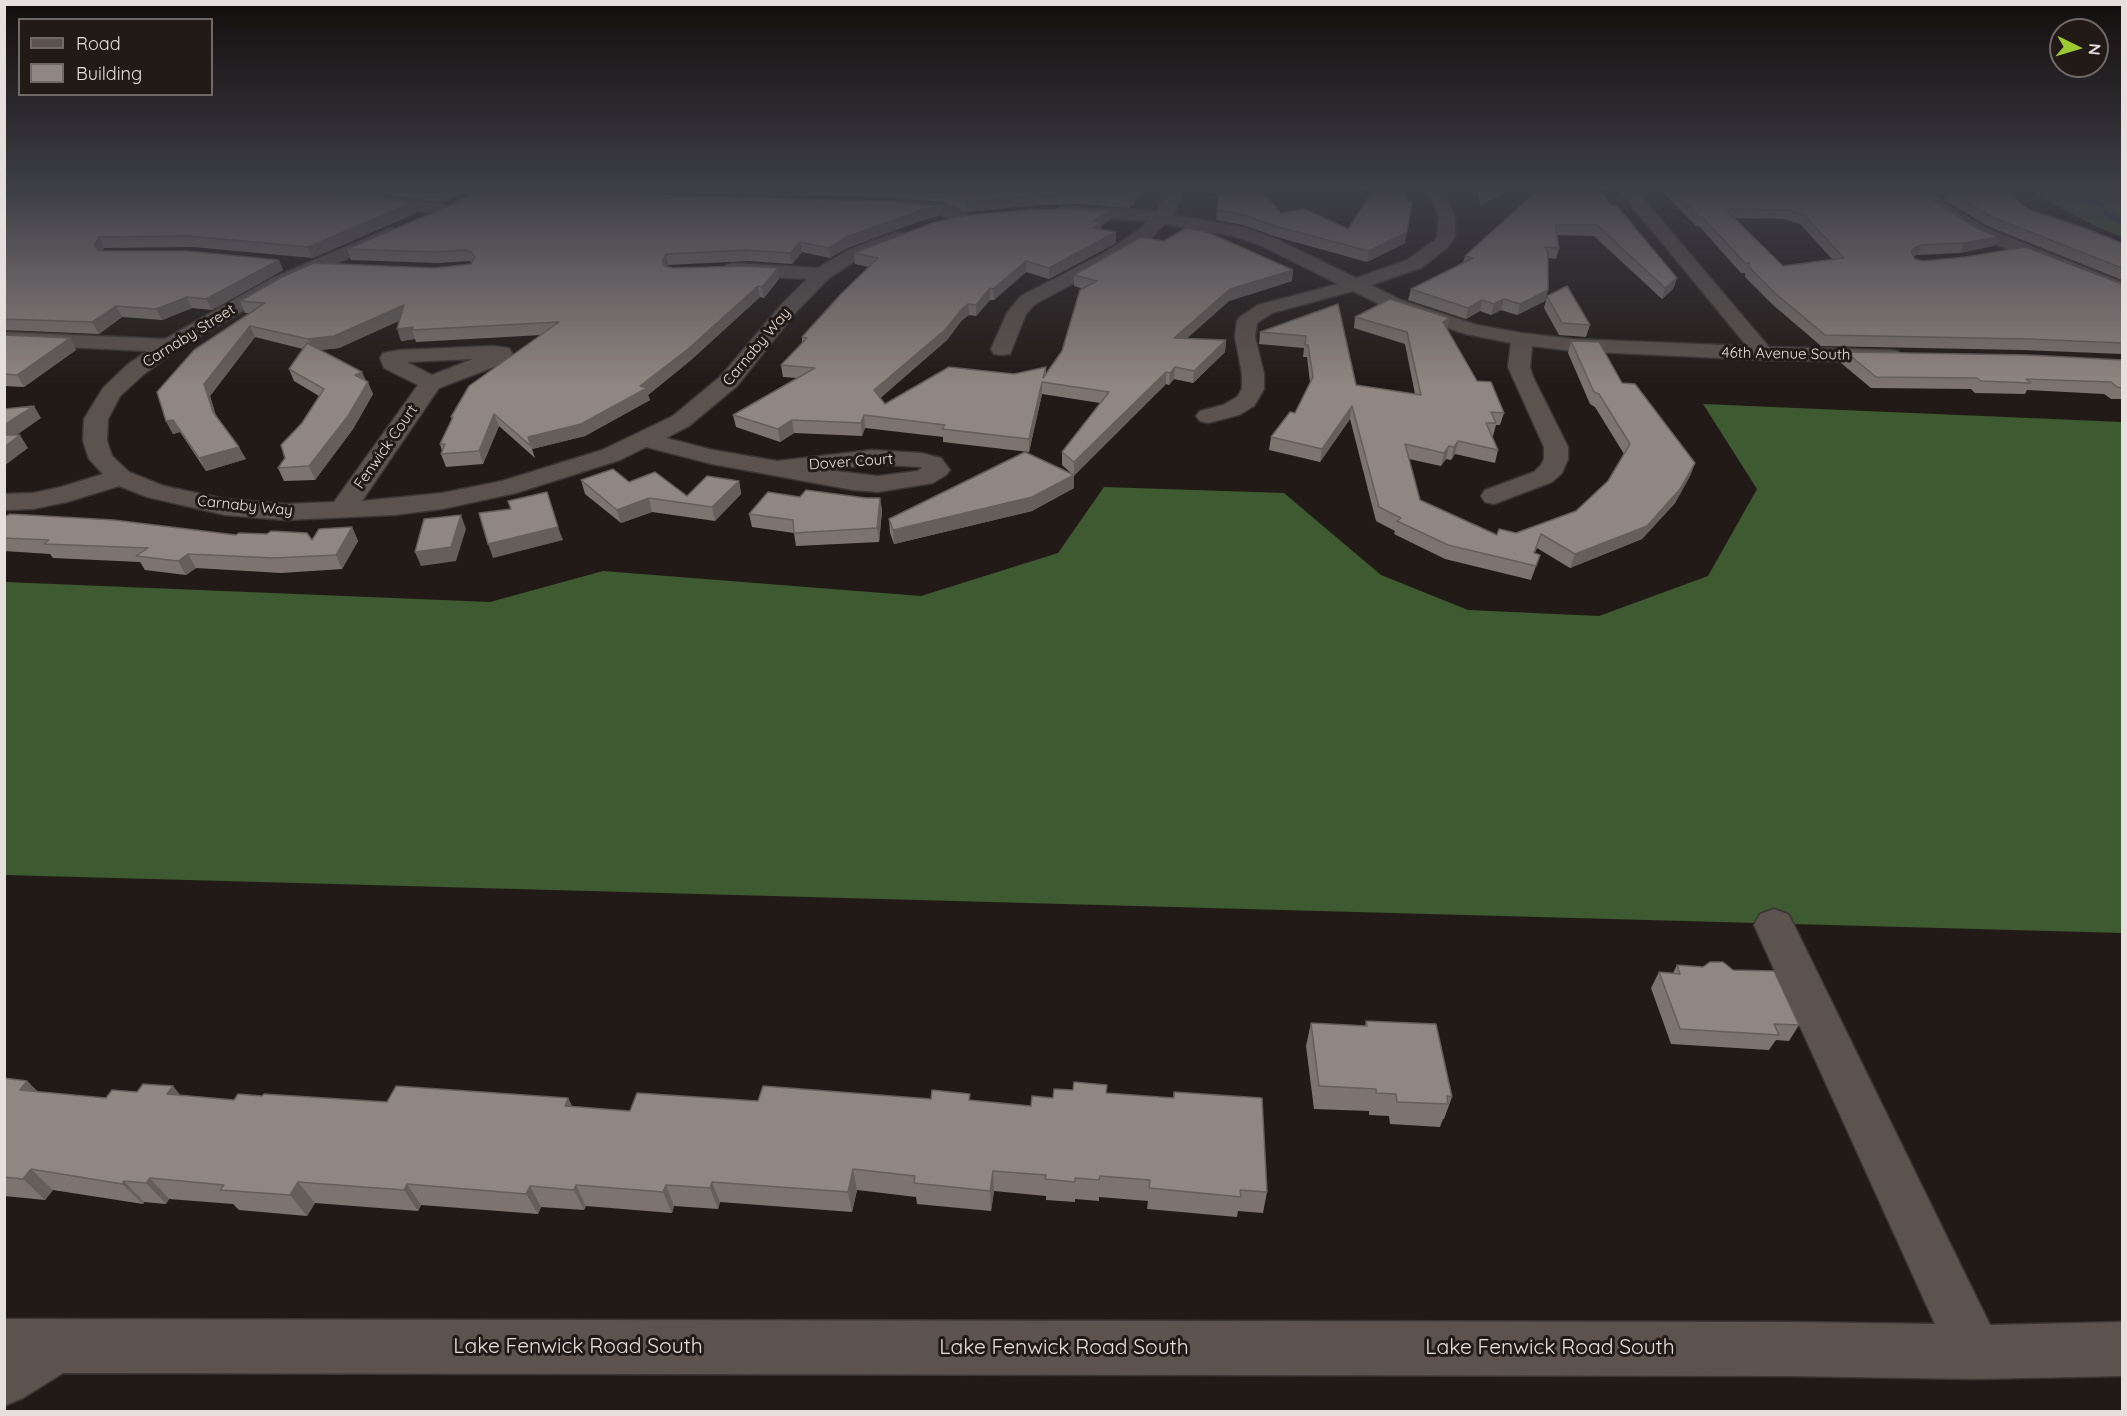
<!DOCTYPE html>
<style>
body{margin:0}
#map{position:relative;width:2127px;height:1416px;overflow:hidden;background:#221a17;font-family:Quicksand,sans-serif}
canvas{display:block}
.frame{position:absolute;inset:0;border:6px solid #e5dfdd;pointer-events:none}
.legend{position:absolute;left:18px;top:18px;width:195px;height:78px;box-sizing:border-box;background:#221a17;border:2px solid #706966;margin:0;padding:8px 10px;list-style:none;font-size:18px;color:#e5dfdd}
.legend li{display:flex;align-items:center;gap:12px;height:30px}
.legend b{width:30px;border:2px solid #706966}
.north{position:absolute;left:2049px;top:18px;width:60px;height:60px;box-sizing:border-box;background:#221a17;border:2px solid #706966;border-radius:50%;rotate:95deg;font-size:16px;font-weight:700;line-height:24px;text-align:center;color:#e5dfdd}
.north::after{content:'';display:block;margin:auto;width:21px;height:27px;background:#9cca31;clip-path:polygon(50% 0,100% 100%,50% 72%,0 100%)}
</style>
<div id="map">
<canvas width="2127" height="1416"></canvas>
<div class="frame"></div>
<ul class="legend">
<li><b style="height:8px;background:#5c534e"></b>Road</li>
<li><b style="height:16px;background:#918782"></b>Building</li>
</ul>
<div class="north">N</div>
</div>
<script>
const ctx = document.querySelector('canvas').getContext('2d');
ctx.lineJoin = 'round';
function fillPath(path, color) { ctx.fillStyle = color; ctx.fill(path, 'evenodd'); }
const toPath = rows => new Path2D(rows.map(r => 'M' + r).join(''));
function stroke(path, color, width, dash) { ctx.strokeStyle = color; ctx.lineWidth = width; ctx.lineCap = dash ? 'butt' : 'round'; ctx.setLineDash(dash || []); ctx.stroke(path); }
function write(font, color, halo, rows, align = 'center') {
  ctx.font = font + ' Quicksand,sans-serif'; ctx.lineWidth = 6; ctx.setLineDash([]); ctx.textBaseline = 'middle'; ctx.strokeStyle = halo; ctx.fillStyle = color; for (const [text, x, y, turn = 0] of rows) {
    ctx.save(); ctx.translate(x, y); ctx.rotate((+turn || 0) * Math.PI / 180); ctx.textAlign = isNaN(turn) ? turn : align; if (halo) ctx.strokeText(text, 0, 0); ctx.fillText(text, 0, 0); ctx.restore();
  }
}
const forest = toPath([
 [2024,188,2107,188,2122,197,2122,237,2093,225],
 [1703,404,2122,422,2122,933,5,875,5,582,490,602,603,571,921,596,1058,553,1104,487,1284,493,1381,575,1468,610,1599,616,1708,576,1757,489]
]);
const stream = toPath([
 [2063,188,2102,205],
 [2105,213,2122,222]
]);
const minor = toPath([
 [1166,188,1182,188,1181,198,1173,215,1243,227,1274,238,1356,278,1407,260,1435,240,1437,237,1439,217,1427,188,1443,188,1455,217,1455,237,1447,248,1421,268,1371,285,1401,300,1477,325,1522,333,1573,339,1747,346,1617,188,1634,188,1769,347,1890,350,1898,351,1901,356,1898,361,1890,362,1764,360,1573,351,1532,346,1530,367,1533,377,1568,447,1568,459,1562,473,1552,482,1494,504,1485,502,1481,496,1485,490,1534,472,1541,465,1544,459,1544,447,1508,367,1511,343,1466,334,1387,308,1353,291,1272,313,1257,323,1255,337,1264,374,1264,389,1257,401,1254,406,1239,415,1208,423,1200,421,1196,416,1200,411,1223,405,1237,397,1242,389,1242,374,1235,337,1237,321,1240,317,1258,305,1338,284,1262,246,1233,236,1165,224,1151,238,1116,261,1035,304,1026,314,1010,354,1002,355,994,354,991,349,1007,313,1021,296,1104,253,1139,230,1148,221,1065,216,1057,211,1059,207,1123,208,1156,212,1165,198,1166,188],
 [1911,188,1928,188,1938,199,1986,228,2122,282,2122,295,1974,236,1926,205,1911,188],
 [369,194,445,205,453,210,445,215,363,202,361,199,369,194],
 [895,200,948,205,968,215,970,219,968,223,962,224,938,214,889,208,887,205,889,202,895,200],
 [390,228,396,229,399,233,396,237,286,286,176,350,143,375,120,396,108,419,107,441,112,456,129,472,164,486,225,499,286,504,334,502,418,385,384,368,380,358,383,353,399,350,493,346,509,348,512,353,507,362,439,388,362,501,442,493,502,481,602,450,673,416,721,376,782,304,807,279,733,275,726,273,724,269,726,265,733,263,818,268,848,250,896,232,902,233,905,237,902,241,860,258,829,278,796,312,737,386,689,426,666,438,713,450,777,461,872,450,921,453,941,458,950,470,946,475,933,483,878,492,853,490,712,464,646,447,620,460,516,493,442,509,394,515,286,520,225,515,147,497,119,486,67,502,33,509,4,510,4,494,33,493,61,487,103,474,89,459,83,441,84,419,103,388,127,365,147,351,4,344,4,332,165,339,272,278,390,228],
 [473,359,432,375,407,362,473,359],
 [872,464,920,467,922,468,917,471,878,476,827,470,872,464],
 [1774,909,1788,914,1794,925,1990,1325,2122,1322,2122,1376,1975,1379,1788,1376,63,1373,23,1398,4,1406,4,1319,1788,1322,1935,1324,1754,925,1760,914,1774,909]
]);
const wall = toPath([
 [4,188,412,203,416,213,313,258,193,247,104,248,102,250,283,270,212,310,192,308,162,320,122,317,99,334,4,330],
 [345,188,473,188,442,203],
 [484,188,1142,188,1133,205,1129,208,1080,204,1036,205,966,212,942,202,884,197,659,193,655,195,939,206,939,216,920,221,847,248,830,258,802,252,792,264,748,261,668,265,667,267,673,268,779,279,764,298,760,297,691,360,648,395,650,400,585,436,532,449,535,458,499,426,483,464,446,467,441,454,442,451,440,444,452,420,451,417,541,335,416,342,415,339,401,341,400,320,339,348,320,350,366,380,373,394,353,429,315,480,284,481,278,468,285,458,302,423,319,396,294,381,289,369,303,349,255,337,210,396,216,417,246,459,206,471,180,432,173,434,166,421,250,313,245,313,240,301,434,268,471,264,472,262,468,261,438,263,351,260,347,249,449,206],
 [1210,188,1259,188,1281,213,1348,229,1369,196,1366,188,1402,188,1405,243,1367,262,1277,237,1243,225,1216,220,1219,194,1210,192],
 [1476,188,1514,188,1481,205],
 [1659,188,1899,188,1929,198,1977,228,1998,237,1993,246,1960,253,1917,255,1913,256,1915,259,1923,261,2122,284,2122,354,2023,350,1821,346,1772,304,1745,277,1745,273,1741,273,1699,226,1696,226],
 [1735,218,1784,219,1800,224,1832,259,1783,266],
 [1965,188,2007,188,2020,203,2030,210,2122,243,2122,280,1987,226,1944,200,1948,191,1968,192],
 [1611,205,1677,278,1673,289,1662,299,1594,236,1557,235,1559,248,1556,259,1548,258,1548,290,1545,301,1517,315,1501,310,1491,315,1480,311,1466,319,1408,300,1411,289,1463,263,1465,256],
 [1110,210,1110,220,1101,226,1101,229,1116,243,1049,279,1026,272,994,300,990,300,976,316,969,315,962,320,947,340,880,398,885,404,1046,367,1046,374,1062,351,1083,289,1074,286,1074,275,1293,270,1292,281,1229,301,1187,338,1226,340,1225,352,1193,383,1174,379,1169,385,1166,384,1074,475,1074,488,1032,511,894,544,890,533,889,519,1072,474,1062,465,1062,452,1100,403,1042,394,1029,452,943,442,943,437,865,428,862,436,794,433,780,442,736,427,733,415,797,378,783,377,781,365,802,343,802,337,869,267,855,264,854,253],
 [1547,296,1590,325,1586,337,1559,335,1544,308],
 [1338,304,1356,385,1415,394,1405,344,1354,328,1355,317,1449,318,1447,329,1477,381,1504,413,1500,425,1496,425,1493,436,1492,436,1498,450,1495,463,1455,454,1451,460,1446,459,1441,466,1409,459,1420,500,1497,535,1516,533,1576,511,1608,481,1624,454,1595,407,1590,404,1568,353,1571,341,1622,383,1695,463,1690,476,1675,503,1642,539,1570,568,1537,548,1535,553,1540,555,1531,580,1445,559,1394,534,1395,531,1376,521,1350,419,1320,462,1269,450,1271,437,1295,413,1310,382,1307,357,1303,357,1304,348,1259,344,1260,332],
 [4,335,70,338,76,350,24,387,4,386],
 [1846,352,2122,360,2122,399,2111,399,2104,394,2027,390,2025,394,1975,393,1971,389,1871,388,1841,363],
 [581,480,629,482,687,496,739,481,741,494,715,521,652,512,621,523,585,494],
 [800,497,880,498,882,511,879,542,796,546,794,533,752,527,749,514],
 [4,517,236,535,312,540,352,527,358,541,342,569,281,573,196,568,186,575,145,570,140,562,53,558,50,554,4,551],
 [1677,965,1799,1025,1789,1041,1776,1040,1769,1050,1671,1044,1651,988,1659,972,1673,973],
 [1366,1021,1452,1097,1444,1119,1443,1119,1440,1127,1390,1124,1389,1116,1369,1115,1369,1111,1314,1109,1306,1046,1311,1023,1365,1026],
 [4,1078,27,1081,38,1092,106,1098,180,1095,234,1100,262,1096,387,1102,568,1098,572,1106,630,1111,758,1101,931,1099,970,1100,1031,1106,1053,1098,1106,1093,1173,1098,1174,1092,1267,1192,1263,1213,1238,1211,1237,1217,1147,1209,1148,1201,1099,1197,1099,1201,1075,1199,1075,1202,1046,1200,1046,1196,994,1191,991,1211,917,1204,916,1197,857,1190,852,1212,720,1202,718,1209,674,1206,672,1213,586,1206,584,1210,541,1207,538,1214,421,1205,418,1211,315,1203,307,1216,239,1210,233,1204,169,1199,166,1204,144,1202,143,1204,53,1190,45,1200,4,1196]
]);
const shadedWall = toPath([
 [449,188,473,188,442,203,439,193],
 [650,188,658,188,659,193,650,200,648,190],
 [1137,188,1142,188,1133,205,1129,208,1129,198],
 [1500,188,1514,188,1481,205,1483,197],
 [1036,195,1036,205,966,212,966,202],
 [412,203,416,213,313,258,308,247],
 [939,206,939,216,920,221,847,248,830,258,829,248,846,237,919,211],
 [1110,210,1110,220,1101,226,1101,233,1093,238,1094,221],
 [1116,232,1116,243,1049,279,1049,268],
 [1407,232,1405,243,1367,262,1369,251],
 [99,237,104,248,99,255,94,245],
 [1998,237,1993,246,1960,253,1964,243],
 [800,242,802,252,792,264,790,253],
 [1922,245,1917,255,1910,257,1911,252,1915,247],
 [666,254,668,265,664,272,662,261],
 [279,260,283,270,212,310,206,299],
 [1026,261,1026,272,994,300,993,289],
 [778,268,779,279,764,298,762,287],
 [1293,270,1292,281,1229,301,1174,350,1174,338,1230,289],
 [1677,278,1673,289,1662,299,1665,288],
 [758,286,760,297,691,360,648,395,650,400,585,436,532,449,528,437,640,386],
 [990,288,990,300,976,316,976,305],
 [1548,290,1545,301,1517,315,1520,304],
 [187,297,192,308,162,320,156,309],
 [1504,299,1501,310,1491,315,1494,304],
 [1482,300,1480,311,1466,319,1468,308],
 [968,304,969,315,962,320,947,340,876,402,874,390,962,309],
 [404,305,408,317,339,348,313,351,308,339],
 [116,306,122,317,99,334,92,322],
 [1449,318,1447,330,1443,322],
 [250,326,255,337,210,396,219,425,213,412,204,384],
 [413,327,412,330,415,339,401,341,397,329],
 [70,338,76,350,24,387,17,375],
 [1226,340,1225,352,1193,383,1194,371],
 [1175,367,1174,379,1169,385,1170,373],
 [362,372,367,383,368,382,373,394,353,429,315,480,309,466,355,375],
 [1166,372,1166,384,1074,476,1074,462],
 [1042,382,1042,394,1029,452,1029,439],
 [34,406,41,418,4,444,4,425],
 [1352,406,1350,419,1320,462,1322,449],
 [494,414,499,426,483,464,479,451],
 [864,415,865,428,862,436,861,423],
 [173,420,180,432,173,434,166,421],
 [792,420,794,433,780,442,778,429],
 [20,435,28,448,4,466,4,447],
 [1458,441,1455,454,1451,460,1454,447],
 [1449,446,1446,459,1441,466,1444,453],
 [239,447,246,459,206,471,199,458],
 [1695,463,1690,476,1675,503,1642,539,1570,568,1575,554],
 [1074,475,1074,488,1032,511,894,544,893,530],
 [739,481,741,494,715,521,712,507],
 [649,498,652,512,621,523,617,510],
 [880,498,882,511,879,542,877,528],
 [461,515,466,529,456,561,421,566,415,552],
 [352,527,358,541,342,569,336,555],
 [558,527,563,540,493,558,488,544],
 [188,554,196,568,186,575,178,561],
 [27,1081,48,1102,20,1090],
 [173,1086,191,1108,167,1094],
 [568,1098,578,1119,565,1106],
 [31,1169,53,1190,45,1200,23,1179],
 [853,1169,857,1190,852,1212,848,1192],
 [993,1171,994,1191,991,1211,990,1191],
 [150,1178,169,1199,166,1204,146,1183],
 [124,1181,144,1202,143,1204,122,1184],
 [298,1182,315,1203,307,1216,290,1195],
 [712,1182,720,1202,718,1209,710,1188],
 [407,1184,421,1205,418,1211,404,1190],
 [576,1185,586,1206,584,1210,574,1190],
 [666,1185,674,1206,672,1213,663,1192],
 [530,1186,541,1207,538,1214,526,1194]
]);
const building = toPath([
 [4,188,265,188,330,191,412,203,308,247,188,236,99,237,94,245,98,250,104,251,188,251,279,260,206,299,187,297,156,309,116,306,92,322,4,319,4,188],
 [407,188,449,188,439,193,407,188],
 [484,188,650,188,648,190,652,195,883,201,939,206,919,211,846,237,829,248,800,242,790,253,746,250,666,254,662,261,665,266,673,268,746,266,778,268,762,287,758,286,688,349,640,386,647,388,581,424,528,437,531,446,494,414,479,451,441,454,445,444,440,444,453,417,451,417,469,386,559,322,412,330,413,327,397,329,404,305,334,336,308,339,250,326,204,384,213,412,239,447,199,458,173,420,166,421,157,392,194,350,265,303,240,301,282,277,314,263,434,268,471,264,475,257,471,252,464,250,434,252,347,249,449,206,484,188],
 [899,188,1137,188,1133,195,1129,198,1080,194,1036,195,966,202,942,192,899,188],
 [1220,188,1259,188,1281,213,1305,209,1348,229,1373,191,1372,188,1402,188,1408,202,1412,202,1407,232,1369,251,1278,227,1244,215,1217,210,1220,188],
 [1480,188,1500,188,1483,197,1480,188],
 [1540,188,1598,188,1611,205,1616,205,1677,278,1665,288,1597,225,1555,225,1559,248,1545,247,1548,253,1548,290,1520,304,1504,299,1494,304,1482,300,1468,308,1411,289,1473,258,1465,256,1540,188],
 [1670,188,1899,188,1921,190,1929,198,1977,228,1998,237,1964,243,1922,245,1915,247,1911,252,1915,259,1923,261,1965,257,2025,247,2122,284,2122,343,2029,339,1825,335,1776,294,1749,267,1749,263,1745,263,1702,217,1699,217,1670,188],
 [1725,209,1788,210,1804,215,1844,258,1783,266,1725,209],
 [1976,188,2007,188,2020,203,2030,210,2082,227,2122,243,2122,268,1992,217,1948,191,1980,193,1976,188],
 [1036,209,1110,210,1094,221,1101,222,1093,228,1116,232,1049,268,1026,261,993,289,990,288,976,305,968,304,962,309,946,329,874,390,885,404,949,367,1014,374,1046,367,1043,378,1062,351,1080,290,1097,281,1074,275,1141,237,1164,241,1186,228,1207,232,1293,270,1230,289,1174,338,1226,340,1194,371,1175,367,1170,373,1166,372,1074,462,1062,452,1109,392,1042,382,1029,439,942,429,945,425,864,415,861,423,792,420,778,429,733,415,815,368,781,365,807,338,802,337,841,294,878,258,854,253,932,223,962,216,1036,209],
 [1567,286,1590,325,1562,323,1547,296,1567,286],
 [1390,299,1449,318,1443,322,1477,381,1491,382,1504,413,1491,412,1496,423,1486,423,1498,450,1458,441,1454,447,1449,446,1444,453,1405,444,1420,500,1497,535,1499,529,1516,533,1576,511,1608,481,1630,444,1599,394,1594,392,1571,341,1599,342,1622,383,1635,384,1695,463,1680,489,1647,526,1575,554,1541,534,1534,553,1540,555,1536,566,1448,545,1397,521,1401,518,1379,507,1352,406,1322,449,1271,437,1290,412,1295,413,1313,377,1308,345,1305,345,1306,336,1260,332,1338,304,1356,385,1421,395,1407,332,1355,317,1390,299],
 [4,335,70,338,17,375,4,374,4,335],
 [307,343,362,372,355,375,368,382,348,416,309,466,278,468,285,458,281,445,302,423,324,389,289,369,307,343],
 [1846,352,2029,355,2122,360,2122,388,2117,387,2111,382,2026,379,2031,383,1981,381,1977,378,1876,377,1846,352],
 [34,406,4,425,4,409,34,406],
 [4,435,20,435,4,447,4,435],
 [1025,452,1074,475,1032,497,893,530,889,519,1025,452],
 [613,469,629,482,655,472,687,496,707,476,739,481,712,507,649,498,617,510,581,480,613,469],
 [806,490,866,498,880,498,877,528,794,533,793,520,749,514,768,492,800,497,806,490],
 [547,492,558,527,488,544,479,513,511,509,508,501,547,492],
 [10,514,114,520,236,535,239,533,267,534,271,531,307,533,312,540,319,529,352,527,336,555,274,558,188,554,178,561,136,556,148,548,44,544,49,540,4,538,4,517,10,514],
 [461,515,451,547,415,552,424,519,461,515],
 [1710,962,1723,962,1733,970,1774,971,1799,1025,1774,1024,1779,1035,1680,1029,1659,972,1680,974,1677,965,1703,967,1710,962],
 [1366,1021,1436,1024,1452,1097,1447,1096,1448,1104,1397,1102,1396,1094,1376,1093,1376,1089,1319,1086,1311,1023,1367,1026,1366,1021],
 [4,1078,27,1081,20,1090,106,1098,112,1090,137,1092,143,1084,173,1086,167,1094,234,1100,238,1094,262,1096,264,1094,387,1102,396,1086,568,1098,565,1106,630,1111,637,1093,758,1101,763,1086,931,1099,932,1090,970,1094,969,1100,1031,1106,1032,1096,1053,1098,1054,1089,1073,1090,1074,1082,1107,1085,1106,1093,1174,1098,1174,1092,1262,1098,1267,1192,1240,1190,1241,1197,1149,1188,1150,1180,1100,1176,1099,1180,1075,1178,1075,1182,1045,1179,1046,1175,993,1171,990,1191,914,1183,915,1176,853,1169,848,1192,712,1182,710,1188,666,1185,663,1192,576,1185,574,1190,530,1186,526,1194,407,1184,404,1190,298,1182,290,1195,220,1190,224,1185,150,1178,146,1183,124,1181,122,1184,31,1169,23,1179,4,1177,4,1078]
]);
const farStreetnames = [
 ["Carnaby Street",189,336,-32],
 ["Carnaby Way",757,347,-50],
 ["46th Avenue South",1786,354,1],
 ["Fenwick Court",386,447,-55],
 ["Dover Court",851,462,-4],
 ["Carnaby Way",245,506,6]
];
const nearStreetnames = [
 ["Lake Fenwick Road South",578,1347],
 ["Lake Fenwick Road South",1064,1348],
 ["Lake Fenwick Road South",1550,1348]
];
fillPath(forest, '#3e5a30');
stroke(stream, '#1d345a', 5);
stroke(minor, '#3b3534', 3);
fillPath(minor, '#5c534e');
fillPath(wall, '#7d7470');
fillPath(shadedWall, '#665e5b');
fillPath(building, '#918782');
stroke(building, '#665e5b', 1.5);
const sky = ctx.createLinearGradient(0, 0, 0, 387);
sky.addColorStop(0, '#130e0d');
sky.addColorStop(0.49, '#3e3e47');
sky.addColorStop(1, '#3e3e4700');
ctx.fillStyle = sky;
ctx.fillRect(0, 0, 2127, 387);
write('15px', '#e5dfdd', '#221a17', farStreetnames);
write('21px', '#e5dfdd', '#221a17', nearStreetnames);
</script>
